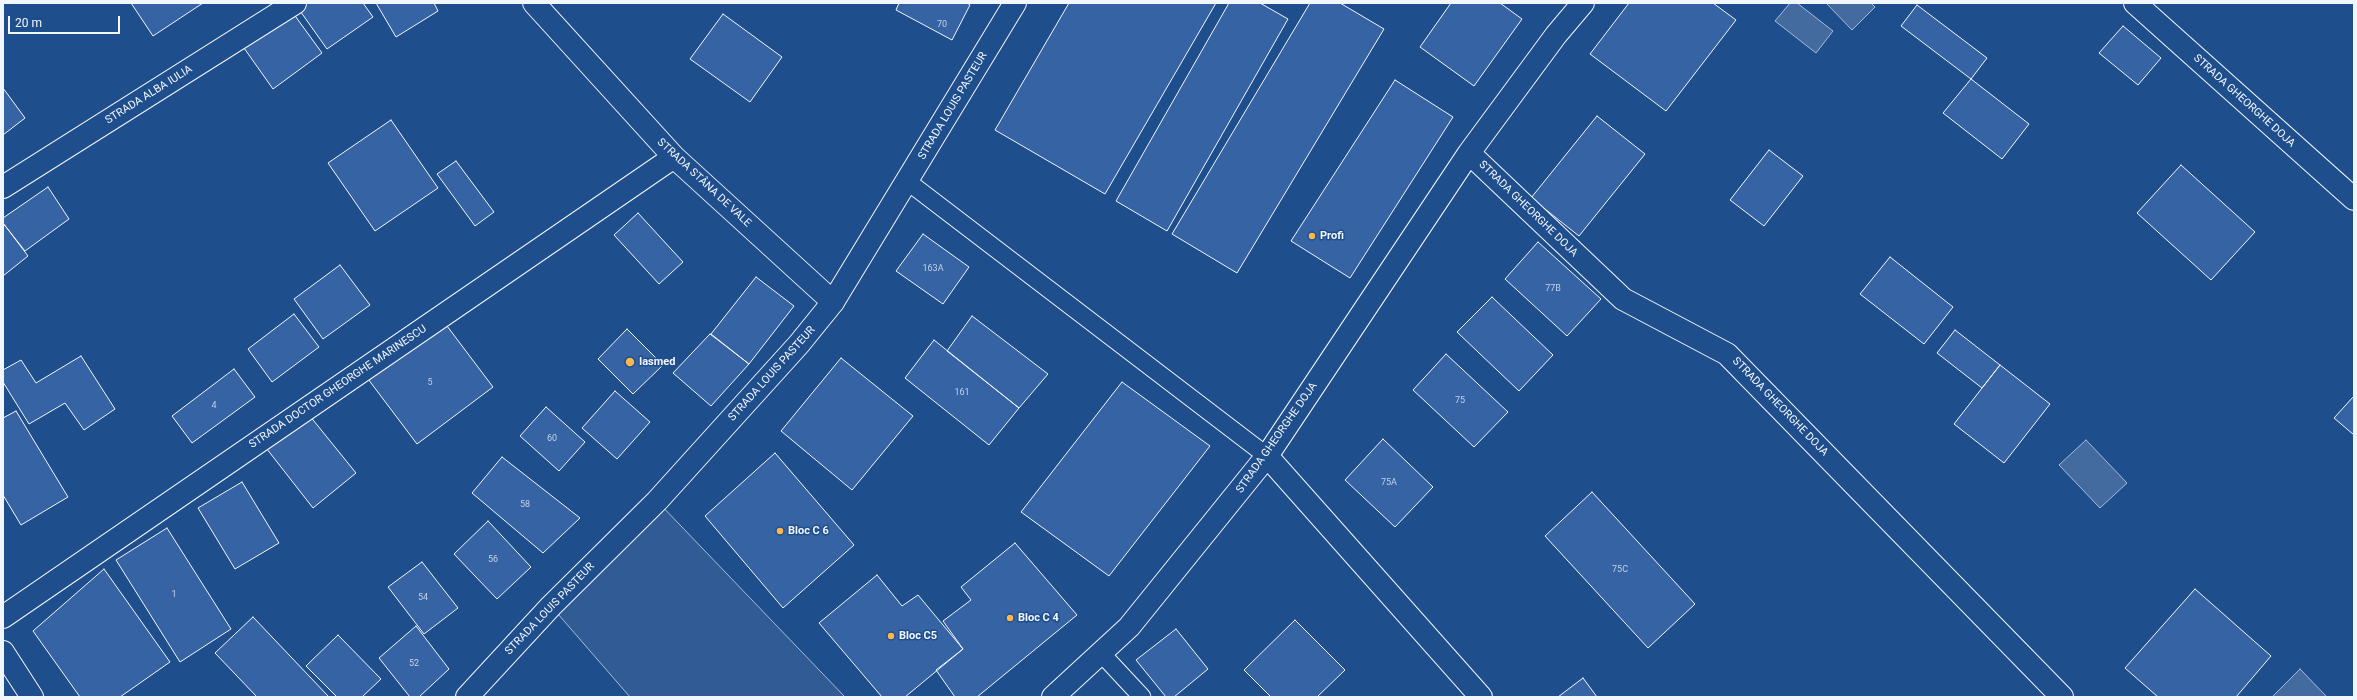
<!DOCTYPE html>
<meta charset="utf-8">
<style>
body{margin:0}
#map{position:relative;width:2357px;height:700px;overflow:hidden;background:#1f4e8c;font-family:Roboto,sans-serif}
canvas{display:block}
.frame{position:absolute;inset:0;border:4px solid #f2f6ff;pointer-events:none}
.scale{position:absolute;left:8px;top:16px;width:112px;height:18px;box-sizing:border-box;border:2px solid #f2f6ff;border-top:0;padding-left:5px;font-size:12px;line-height:14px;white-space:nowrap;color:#f2f6ff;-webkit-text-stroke:3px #1f4e8c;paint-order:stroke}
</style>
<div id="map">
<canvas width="2357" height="700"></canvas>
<div class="frame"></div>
<div class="scale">20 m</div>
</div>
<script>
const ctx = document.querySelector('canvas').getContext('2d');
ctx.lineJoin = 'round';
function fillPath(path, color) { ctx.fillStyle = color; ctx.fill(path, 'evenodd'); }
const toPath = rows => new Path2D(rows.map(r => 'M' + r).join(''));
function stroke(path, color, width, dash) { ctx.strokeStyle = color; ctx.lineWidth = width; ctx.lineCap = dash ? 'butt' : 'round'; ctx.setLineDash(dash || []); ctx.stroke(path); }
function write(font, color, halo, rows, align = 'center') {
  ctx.font = font + ' Roboto,sans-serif'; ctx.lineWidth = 3; ctx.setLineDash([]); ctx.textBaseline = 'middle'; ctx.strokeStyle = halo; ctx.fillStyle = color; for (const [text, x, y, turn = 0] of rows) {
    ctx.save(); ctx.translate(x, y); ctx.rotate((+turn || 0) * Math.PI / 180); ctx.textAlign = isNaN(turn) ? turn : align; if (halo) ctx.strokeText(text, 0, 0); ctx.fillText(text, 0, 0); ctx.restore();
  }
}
const built = toPath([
 [657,501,845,697,630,697,551,606,657,501]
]);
const water = toPath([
 [1790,3,1797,3,1833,31,1816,53,1775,21,1790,3],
 [1826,3,1871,3,1875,7,1852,30,1826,3],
 [2086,440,2127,483,2100,508,2059,465,2086,440],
 [2300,669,2327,697,2272,697,2300,669]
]);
const building = toPath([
 [131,3,203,3,153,36,131,3],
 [305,3,363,3,373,17,327,49,298,8,305,3],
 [376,3,434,3,438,11,396,37,376,3],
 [899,3,967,3,970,5,952,40,896,10,899,3],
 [1069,3,1216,3,1105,194,995,130,1069,3],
 [1229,3,1260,3,1288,19,1167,231,1116,201,1229,3],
 [1310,3,1340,3,1384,29,1237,273,1172,234,1310,3],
 [1451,3,1500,3,1522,19,1474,86,1420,47,1451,3],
 [1629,3,1713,3,1736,20,1666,111,1590,54,1629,3],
 [1917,5,1987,58,1971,79,1901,26,1917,5],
 [293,13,322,53,273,89,244,48,293,13],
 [723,14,782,57,750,102,690,59,723,14],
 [2123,26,2161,58,2138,85,2099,53,2123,26],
 [1971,79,2029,124,2002,159,1943,113,1971,79],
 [1395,80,1453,117,1350,278,1291,241,1395,80],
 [3,88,25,118,3,135,3,88],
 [1597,116,1645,154,1579,236,1531,198,1597,116],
 [391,120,438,188,375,231,328,163,391,120],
 [1769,150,1803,176,1764,226,1730,200,1769,150],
 [456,161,494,212,475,226,437,174,456,161],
 [2181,165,2255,232,2211,280,2137,213,2181,165],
 [48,187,69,219,25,251,3,223,3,218,48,187],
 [638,213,683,262,659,284,614,235,638,213],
 [3,223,28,256,3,276,3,223],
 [923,234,969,267,943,304,896,271,923,234],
 [1538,242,1601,299,1567,336,1505,279,1538,242],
 [1890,257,1953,307,1924,344,1860,294,1890,257],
 [340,265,370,305,323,339,294,299,340,265],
 [756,277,794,306,749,364,711,334,756,277],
 [1492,297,1553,355,1519,391,1457,332,1492,297],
 [294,314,319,347,272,382,248,349,294,314],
 [972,316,1048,374,1019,408,947,351,972,316],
 [444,322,493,387,417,444,368,379,444,322],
 [627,329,663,365,633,394,598,359,627,329],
 [1955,330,2000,365,1982,388,1937,353,1955,330],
 [710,334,749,364,711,406,673,373,710,334],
 [934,340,1019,408,989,445,905,378,934,340],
 [1446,354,1508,412,1474,447,1413,390,1446,354],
 [81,356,115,409,84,430,65,403,29,424,3,382,3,370,21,360,36,383,81,356],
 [841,358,913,416,852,490,781,431,841,358],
 [2000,365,2050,404,2004,463,1954,424,2000,365],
 [234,369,255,397,192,443,172,416,234,369],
 [1122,382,1210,446,1109,576,1021,512,1122,382],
 [615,391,650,422,617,459,582,428,615,391],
 [2354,396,2354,435,2334,418,2354,396],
 [546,407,585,442,559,471,520,436,546,407],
 [305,410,356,473,313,508,263,444,305,410],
 [16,411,68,497,21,525,3,495,3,418,16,411],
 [1383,439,1433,487,1395,527,1345,480,1383,439],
 [775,453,854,545,783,608,705,516,775,453],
 [502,457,580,518,543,553,472,493,502,457],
 [242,482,279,543,235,569,198,508,242,482],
 [1592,492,1695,604,1648,648,1545,536,1592,492],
 [488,521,531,567,497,599,454,554,488,521],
 [167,528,231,629,180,662,116,560,167,528],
 [1015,543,1077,615,977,697,955,697,936,670,963,649,943,621,971,600,961,587,1015,543],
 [422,562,458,608,424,634,388,587,422,562],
 [104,569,170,662,120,697,80,697,33,631,104,569],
 [877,575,902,606,918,595,963,649,905,697,882,697,819,623,877,575],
 [2195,589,2271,656,2236,697,2158,697,2125,668,2195,589],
 [253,617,329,697,257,697,215,653,253,617],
 [1295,620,1345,670,1317,697,1271,697,1244,670,1295,620],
 [416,626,449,669,419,697,410,697,379,658,416,626],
 [1176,629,1208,669,1174,697,1166,697,1136,660,1176,629],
 [338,635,381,679,362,697,337,697,306,666,338,635],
 [1583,678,1597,697,1558,697,1583,678]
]);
const lane = toPath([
 [907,181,1267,456],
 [1101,653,1142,697]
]);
const street = toPath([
 [534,3,674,157,833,302],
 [2135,3,2354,199],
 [1469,153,1623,299,1727,354,2062,697],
 [3,187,295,3],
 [1267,456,1481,697],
 [3,617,674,157],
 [3,652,32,697],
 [1053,697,1129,627,1267,456,1469,153,1556,35,1583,3]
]);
const secondary = toPath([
 [467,697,551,606,657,501,799,344,833,302,1015,3]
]);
const markers = [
 [1312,236,4,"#ffb74d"],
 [630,362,5,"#ffb74d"],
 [780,531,4,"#ffb74d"],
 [1010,618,4,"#ffb74d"],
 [891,636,4,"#ffb74d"]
];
const numberNames = [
 ["70",942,25],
 ["163A",933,269],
 ["77B",1553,289],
 ["5",430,383],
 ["161",962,393],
 ["75",1460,401],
 ["4",214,406],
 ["60",552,439],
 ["75A",1389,483],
 ["58",525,505],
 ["56",493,560],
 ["75C",1620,570],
 ["1",174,595],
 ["54",423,598],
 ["52",414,664]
];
const streetNames = [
 ["STRADA ALBA IULIA",149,95,-32],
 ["STRADA GHEORGHE DOJA",2244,101,42],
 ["STRADA LOUIS PASTEUR",953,106,-59],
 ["STRADA STÂNA DE VALE",704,183,43],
 ["STRADA GHEORGHE DOJA",1528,209,44],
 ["STRADA LOUIS PASTEUR",772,374,-48],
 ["STRADA DOCTOR GHEORGHE MARINESCU",338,387,-34],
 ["STRADA GHEORGHE DOJA",1780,407,46],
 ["STRADA GHEORGHE DOJA",1277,438,-55],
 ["STRADA LOUIS PASTEUR",550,609,-46]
];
const poiNames = [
 ["Profi",1320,236],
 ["Iasmed",639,362],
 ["Bloc C 6",788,531],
 ["Bloc C 4",1018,618],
 ["Bloc C5",899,636]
];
fillPath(built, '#305b95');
stroke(built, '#a8bbd7', 1);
fillPath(water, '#446ba0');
stroke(water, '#a8bbd7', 1);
fillPath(building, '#3563a3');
stroke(building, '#f2f6ff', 1);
stroke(lane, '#f2f6ff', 19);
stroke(street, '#f2f6ff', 24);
stroke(secondary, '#f2f6ff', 24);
stroke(lane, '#1f4e8c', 17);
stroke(street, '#1f4e8c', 22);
stroke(secondary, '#1f4e8c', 22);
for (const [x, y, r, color] of markers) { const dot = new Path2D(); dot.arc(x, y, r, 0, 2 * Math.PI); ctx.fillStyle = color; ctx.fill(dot); stroke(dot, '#1f4e8c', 1.5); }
write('9px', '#c3d1e8', null, numberNames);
write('11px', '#f2f6ff', '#1f4e8c', streetNames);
write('bold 11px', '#f2f6ff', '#1f4e8c', poiNames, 'left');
</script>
